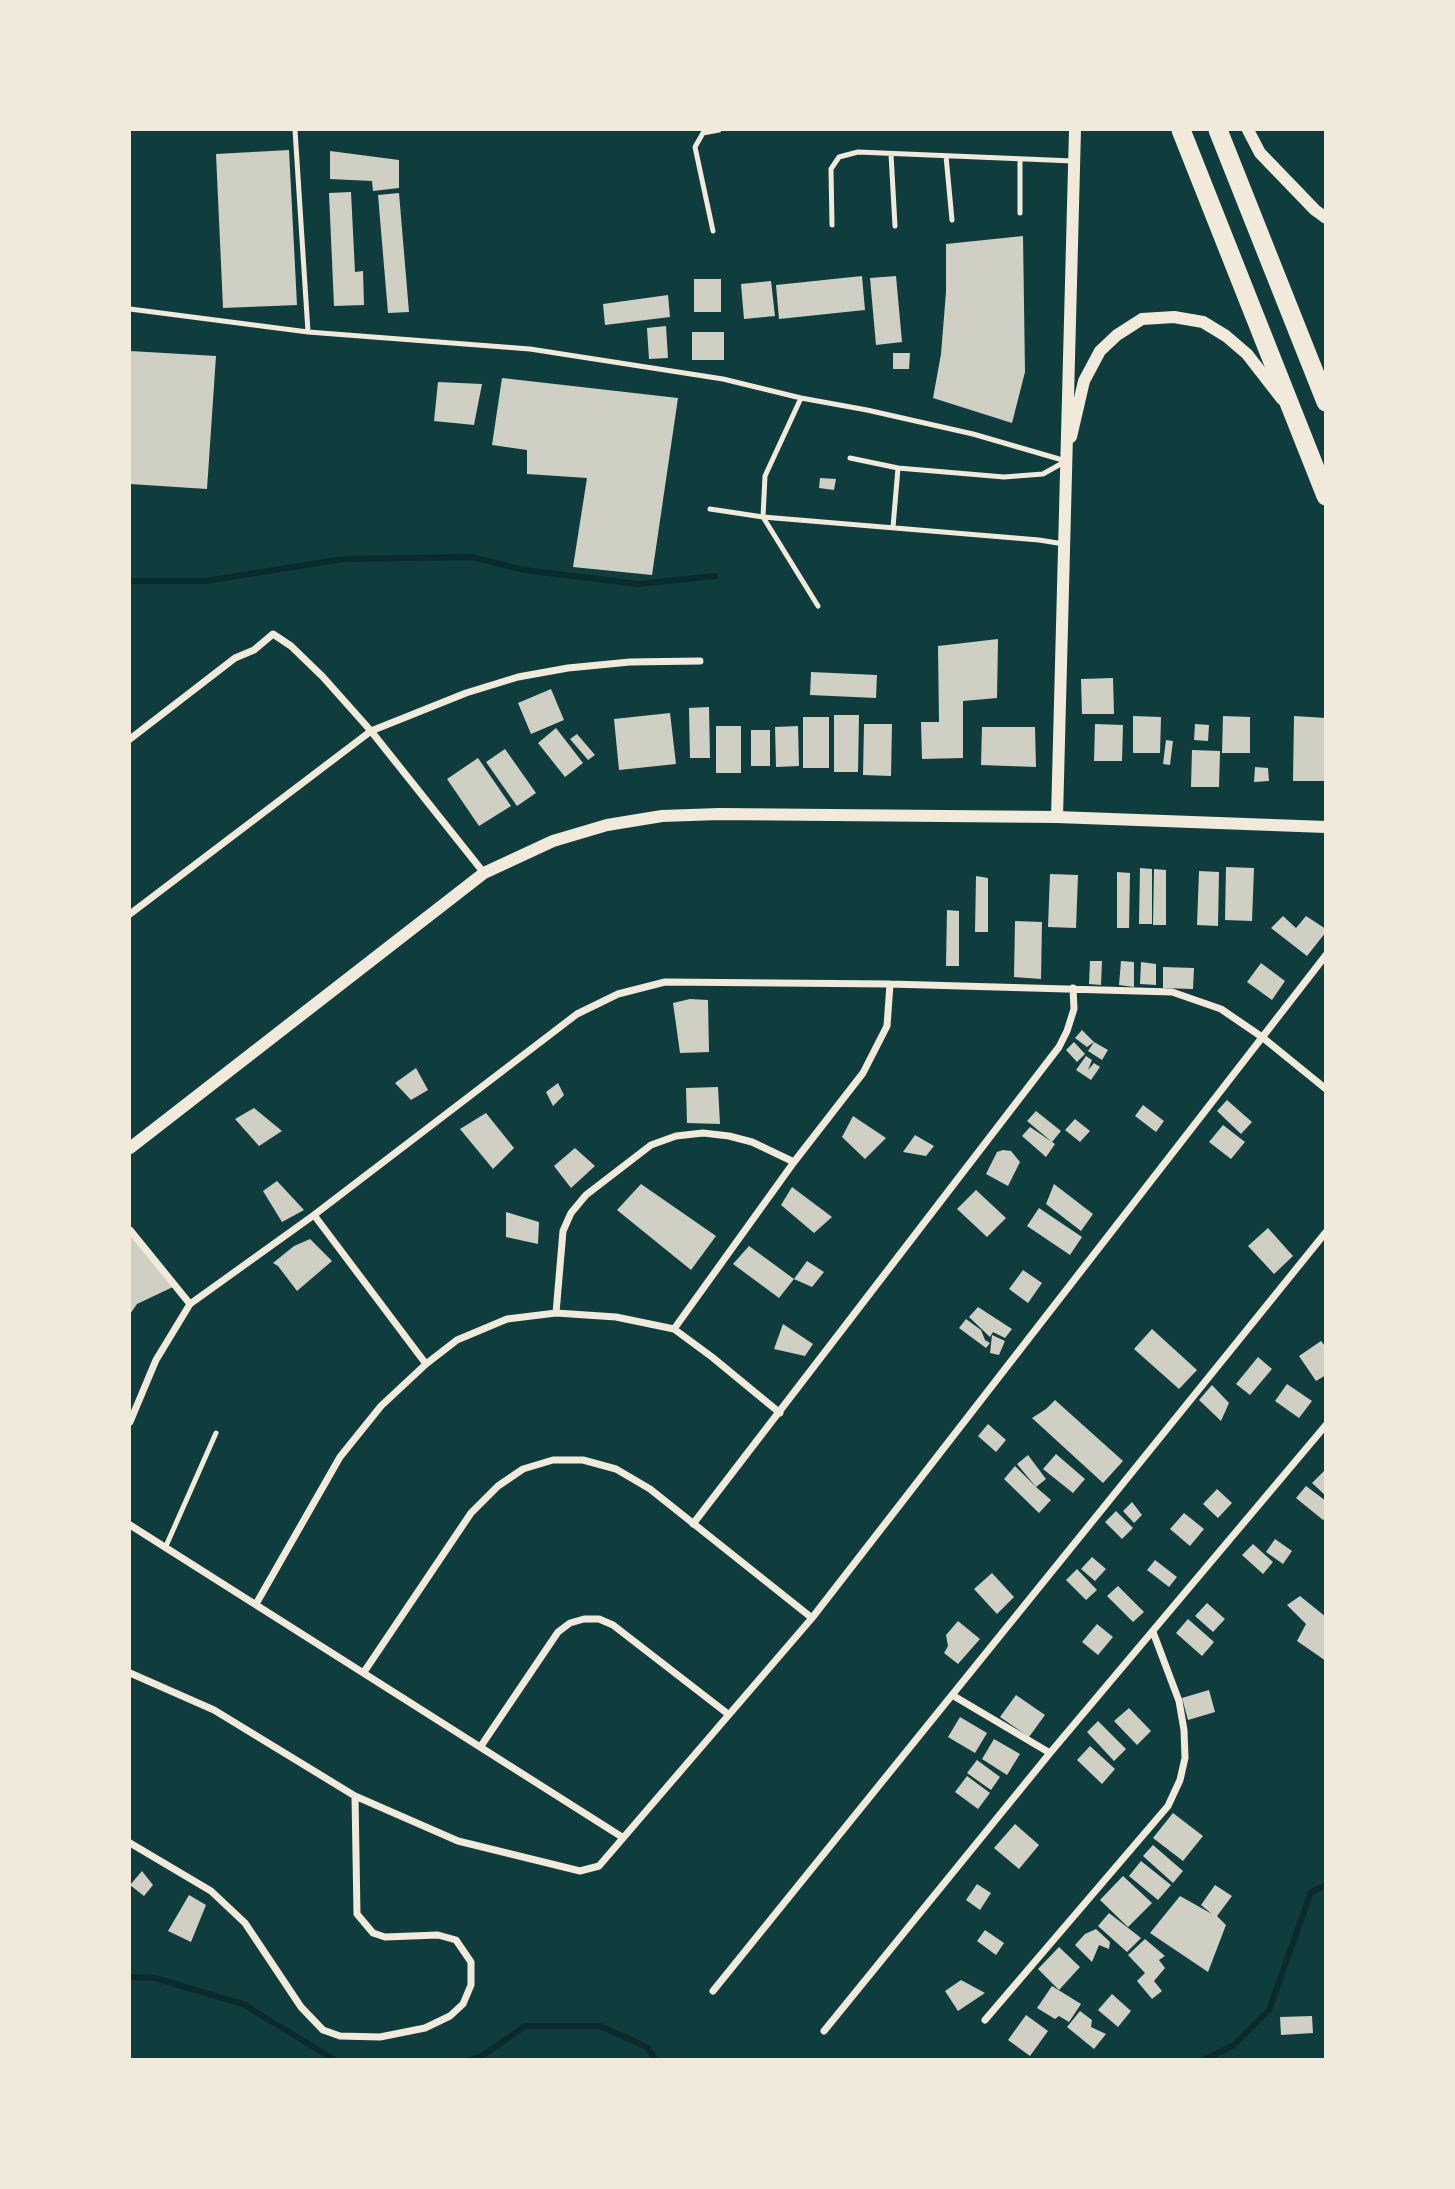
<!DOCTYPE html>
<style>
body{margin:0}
#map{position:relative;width:1455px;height:2189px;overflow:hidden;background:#0f3d3e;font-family:"Playfair Display",serif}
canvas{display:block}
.frame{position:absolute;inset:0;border:131px solid #f1e9da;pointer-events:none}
</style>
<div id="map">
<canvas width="1455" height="2189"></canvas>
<div class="frame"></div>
</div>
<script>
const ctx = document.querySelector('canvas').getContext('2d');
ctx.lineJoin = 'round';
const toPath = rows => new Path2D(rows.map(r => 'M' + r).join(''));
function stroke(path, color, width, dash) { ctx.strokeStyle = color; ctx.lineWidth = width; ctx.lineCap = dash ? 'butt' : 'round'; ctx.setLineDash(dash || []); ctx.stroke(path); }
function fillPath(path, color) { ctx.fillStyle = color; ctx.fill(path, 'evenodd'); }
const stream = toPath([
 [130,581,206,581,343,559,472,557,524,570,638,584,715,576],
 [130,1977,155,1978,243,2004,335,2060],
 [469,2060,482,2056,525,2026,600,2026,647,2047,656,2060],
 [1204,2060,1234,2045,1269,2010,1311,1892,1326,1885]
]);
const building = toPath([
 [289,150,297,305,223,308,216,154],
 [330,151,399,160,399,188,373,191,372,181,330,179],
 [351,192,355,272,363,271,364,305,334,306,329,193],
 [399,193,409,312,388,313,378,195],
 [1023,236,1025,372,1012,423,933,398,941,354,946,292,946,244],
 [862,276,865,310,779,319,776,285],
 [896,276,902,342,876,345,870,278],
 [694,279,721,279,721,312,694,312],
 [771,281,775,316,744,319,741,284],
 [668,295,670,317,605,325,603,304],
 [666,326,668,358,649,359,647,328],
 [692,332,724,332,724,360,692,360],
 [130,351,216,356,207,489,130,484],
 [893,353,910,353,909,369,893,369],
 [502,378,678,398,652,575,573,567,587,478,527,474,527,450,492,445],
 [438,382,482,384,474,425,434,421],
 [820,478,836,479,834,490,819,488],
 [998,639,997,698,963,701,963,758,922,759,921,722,939,722,938,646],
 [811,672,877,675,876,698,810,695],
 [1113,678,1114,714,1082,714,1081,679],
 [551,689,564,720,531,734,518,703],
 [709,707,710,758,690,758,689,708],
 [670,713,676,764,619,770,614,719],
 [834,715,859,715,858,772,834,772],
 [1133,716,1161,717,1160,753,1133,753],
 [1223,716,1250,717,1250,753,1222,753],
 [1294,716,1326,718,1326,781,1293,781],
 [803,717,829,717,829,768,803,768],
 [864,724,892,724,891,776,863,775],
 [1095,724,1123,725,1122,761,1094,761],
 [1195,724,1209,725,1208,741,1194,740],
 [716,726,741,726,741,773,716,773],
 [798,726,799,766,776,767,775,727],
 [982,727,1035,727,1036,767,981,765],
 [556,728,583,763,565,777,538,743],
 [751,730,770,730,770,766,751,766],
 [577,734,595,755,588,760,570,739],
 [1166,740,1173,741,1170,765,1163,764],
 [505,749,536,793,517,806,486,762],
 [1192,750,1220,751,1219,787,1191,787],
 [478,758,511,806,479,826,447,779],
 [1255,767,1268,768,1269,781,1254,782],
 [1226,867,1254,868,1252,921,1225,920],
 [1140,868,1152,869,1152,924,1139,924],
 [1154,869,1166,870,1166,925,1153,925],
 [1199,871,1219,872,1218,926,1197,925],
 [1117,872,1130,873,1129,928,1117,928],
 [1050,874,1078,875,1076,928,1048,927],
 [976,876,988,878,988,932,975,932],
 [947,910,959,911,959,966,946,966],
 [1283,916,1296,928,1306,916,1326,929,1326,932,1307,956,1271,928],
 [1015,921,1042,922,1041,979,1014,977],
 [1090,961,1102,961,1101,985,1089,984],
 [1121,961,1134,962,1134,987,1119,985],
 [1141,962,1156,964,1156,985,1140,984],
 [1261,963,1285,981,1272,1000,1247,982],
 [1163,967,1194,968,1193,989,1163,988],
 [690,999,708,1000,709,1052,680,1053,673,1003],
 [1082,1030,1094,1042,1087,1047,1075,1038],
 [1074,1042,1085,1054,1077,1062,1066,1050],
 [1094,1042,1108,1050,1102,1060,1088,1051],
 [1086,1056,1092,1060,1088,1070,1094,1063,1100,1067,1091,1080,1076,1070],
 [416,1068,428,1090,411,1100,395,1083],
 [558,1083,564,1095,553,1106,546,1092],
 [718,1087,720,1124,687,1123,686,1088],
 [1227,1100,1252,1122,1241,1134,1217,1111],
 [1143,1105,1164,1121,1156,1132,1135,1116],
 [254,1108,282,1131,259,1146,235,1119],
 [1036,1111,1061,1131,1052,1142,1027,1121],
 [486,1113,514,1148,493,1169,460,1129],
 [853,1116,886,1138,865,1159,842,1137],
 [1075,1119,1090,1131,1080,1142,1065,1130],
 [1223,1125,1245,1142,1231,1159,1209,1142],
 [1030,1127,1055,1144,1046,1157,1022,1136],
 [915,1135,934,1146,926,1156,903,1152],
 [575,1148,595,1166,571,1188,554,1166],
 [1003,1150,1011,1151,1020,1162,1008,1186,986,1174,997,1152],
 [277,1181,304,1210,282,1222,263,1191],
 [641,1184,716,1236,691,1270,617,1210],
 [1054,1184,1093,1214,1081,1231,1046,1204],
 [792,1187,832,1217,814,1233,781,1205],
 [976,1190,1006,1218,987,1237,957,1209],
 [1039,1208,1082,1237,1070,1255,1027,1226],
 [506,1212,539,1222,538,1244,506,1237],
 [1268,1228,1293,1256,1274,1274,1248,1246],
 [130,1230,175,1286,137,1304,130,1314],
 [310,1239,332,1261,297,1291,278,1266,273,1263,294,1246],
 [749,1246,794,1279,807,1261,824,1272,812,1287,794,1279,779,1298,733,1264],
 [1023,1270,1042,1283,1028,1303,1009,1289],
 [978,1307,1012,1329,1005,1338,993,1332,990,1337,969,1317],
 [966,1319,981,1330,985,1340,990,1343,986,1348,959,1328],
 [783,1324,813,1344,805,1356,774,1349],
 [1152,1329,1197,1370,1179,1389,1134,1349],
 [992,1335,1005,1341,999,1355,990,1353],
 [1321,1341,1326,1347,1326,1375,1316,1381,1299,1356],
 [1258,1357,1272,1369,1250,1395,1236,1384],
 [1287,1384,1312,1401,1299,1418,1275,1401],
 [1212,1385,1229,1403,1221,1421,1199,1400],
 [1055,1400,1123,1461,1103,1483,1032,1418,1046,1409],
 [988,1424,1006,1440,996,1452,978,1436],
 [1056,1454,1085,1479,1073,1493,1043,1469],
 [1028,1455,1046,1479,1036,1487,1051,1500,1039,1513,1004,1479,1015,1466,1036,1487,1017,1464],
 [1326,1469,1326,1496,1312,1483],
 [1306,1486,1326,1501,1326,1517,1323,1520,1296,1498],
 [1217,1489,1232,1503,1218,1518,1203,1504],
 [1132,1502,1142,1515,1134,1523,1123,1511],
 [1116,1511,1133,1528,1122,1539,1105,1522],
 [1184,1513,1204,1529,1190,1546,1170,1529],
 [1275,1539,1292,1551,1283,1564,1266,1552],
 [1253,1544,1273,1562,1263,1574,1242,1555],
 [1092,1557,1106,1569,1095,1581,1081,1569],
 [1155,1560,1177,1577,1169,1587,1147,1570],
 [1077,1569,1097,1590,1086,1600,1066,1580],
 [992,1573,1014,1597,997,1614,974,1589],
 [1118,1586,1144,1612,1133,1622,1107,1596],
 [1300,1596,1326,1617,1326,1661,1297,1641,1306,1624,1287,1605],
 [1207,1603,1225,1619,1213,1632,1195,1616],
 [1188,1619,1214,1642,1202,1656,1176,1633],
 [958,1621,980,1639,958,1664,944,1653,948,1646,946,1635],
 [1097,1624,1113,1637,1098,1655,1082,1642],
 [1209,1690,1215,1712,1188,1720,1182,1698],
 [1016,1695,1045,1715,1029,1737,1000,1717],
 [1129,1708,1151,1731,1137,1745,1114,1721],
 [960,1717,987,1733,975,1753,948,1737],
 [1098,1721,1126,1749,1114,1761,1087,1732],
 [994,1739,1020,1754,1007,1775,982,1759],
 [1090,1746,1115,1769,1102,1784,1077,1760],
 [977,1760,1000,1777,991,1790,967,1773],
 [967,1776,990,1793,978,1809,955,1792],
 [1173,1813,1203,1836,1183,1861,1153,1838],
 [1015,1824,1039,1845,1019,1869,994,1848],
 [1153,1845,1183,1871,1173,1883,1143,1856],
 [1141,1861,1171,1885,1158,1900,1129,1876],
 [142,1871,153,1885,144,1896,130,1885],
 [1123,1876,1152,1903,1128,1927,1100,1900],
 [977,1884,991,1893,980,1910,966,1900],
 [1215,1885,1232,1896,1217,1916,1226,1925,1208,1972,1150,1933,1180,1896,1212,1914,1201,1905],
 [189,1895,206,1905,191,1942,168,1931],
 [1109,1913,1141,1938,1127,1952,1098,1926],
 [1096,1929,1110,1942,1109,1949,1099,1945,1092,1962,1075,1945,1085,1934],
 [985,1930,1004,1943,996,1955,977,1941],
 [1145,1939,1165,1956,1159,1960,1165,1968,1154,1981,1162,1991,1152,1999,1137,1981,1145,1973,1128,1955],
 [1059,1947,1080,1967,1059,1990,1038,1969],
 [961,1980,985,1993,958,2011,945,1991],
 [1052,1986,1081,2004,1069,2022,1059,2016,1055,2019,1037,2008],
 [1112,1994,1131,2011,1118,2027,1098,2010],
 [1080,2011,1092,2020,1091,2027,1106,2034,1094,2049,1067,2027],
 [1026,2015,1048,2031,1030,2056,1008,2040],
 [1312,2016,1313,2033,1281,2035,1280,2017]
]);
const service = toPath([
 [295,130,308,332],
 [891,154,895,226],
 [946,156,952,220],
 [1020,159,1020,213],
 [832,225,831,169,839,157,858,152,1073,161],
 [713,231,695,147,703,133,719,130],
 [130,309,308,332,530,349,723,379,801,398,867,410,973,434,1066,461],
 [801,398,765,476,763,517,818,606],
 [850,458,898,468,1004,477,1043,474,1066,461],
 [710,509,763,517,1039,540,1064,544],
 [893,527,898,468],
 [166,1546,216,1433]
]);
const minor = toPath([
 [130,739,235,658,254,650,273,634,291,646,323,677,371,731,484,873],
 [130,914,371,731,466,693,518,677,568,668,630,662,700,661],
 [314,1215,426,1364],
 [130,1230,190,1304],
 [556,1313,563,1231,571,1213,586,1195,651,1145,676,1136,703,1133,729,1136,752,1142,794,1162],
 [674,1329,794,1162,863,1073,887,1026,890,984],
 [130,1422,156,1360,190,1304,314,1215,577,1014,618,994,665,982,890,984,1172,992,1221,1009,1262,1037,1326,1089],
 [693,1524,1059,1047,1067,1031,1074,1009,1073,988],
 [130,1525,622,1837],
 [256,1604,340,1457,381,1406,426,1364,457,1340,507,1319,556,1313,616,1317,674,1329,712,1357,780,1413],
 [364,1672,471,1513,498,1486,523,1469,553,1460,583,1460,616,1469,650,1489,812,1618],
 [130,1673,214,1710,355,1796],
 [952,1695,1050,1753],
 [481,1746,558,1632,570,1623,584,1619,599,1619,613,1625,728,1714],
 [130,1843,211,1891,245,1923,301,2007,323,2030,340,2036,380,2037,425,2028,450,2016,463,2004,471,1985,471,1962,456,1940,438,1935,385,1937,373,1933,357,1914,355,1796,458,1841,580,1871,599,1866,812,1618,1326,955],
 [713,1991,1326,1232],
 [985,2020,1168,1806,1180,1780,1185,1758,1184,1730,1179,1701,1153,1632],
 [824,2031,1050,1753,1326,1425]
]);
const tertiary = toPath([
 [1248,130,1260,153,1315,210,1326,218],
 [1071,437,1084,381,1100,351,1117,335,1142,319,1174,317,1203,322,1226,336,1247,354,1282,399],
 [1057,817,1075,130],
 [130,1148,484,873,553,841,607,825,662,816,719,814,1057,817,1326,827]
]);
const trunk = toPath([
 [1181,130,1326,496],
 [1218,130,1326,402]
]);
stroke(stream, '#0a2a2b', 6);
fillPath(building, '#cfcfc3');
stroke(service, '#f1e9da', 5);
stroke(minor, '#f1e9da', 7);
stroke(tertiary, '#f1e9da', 12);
stroke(trunk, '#f1e9da', 19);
</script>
